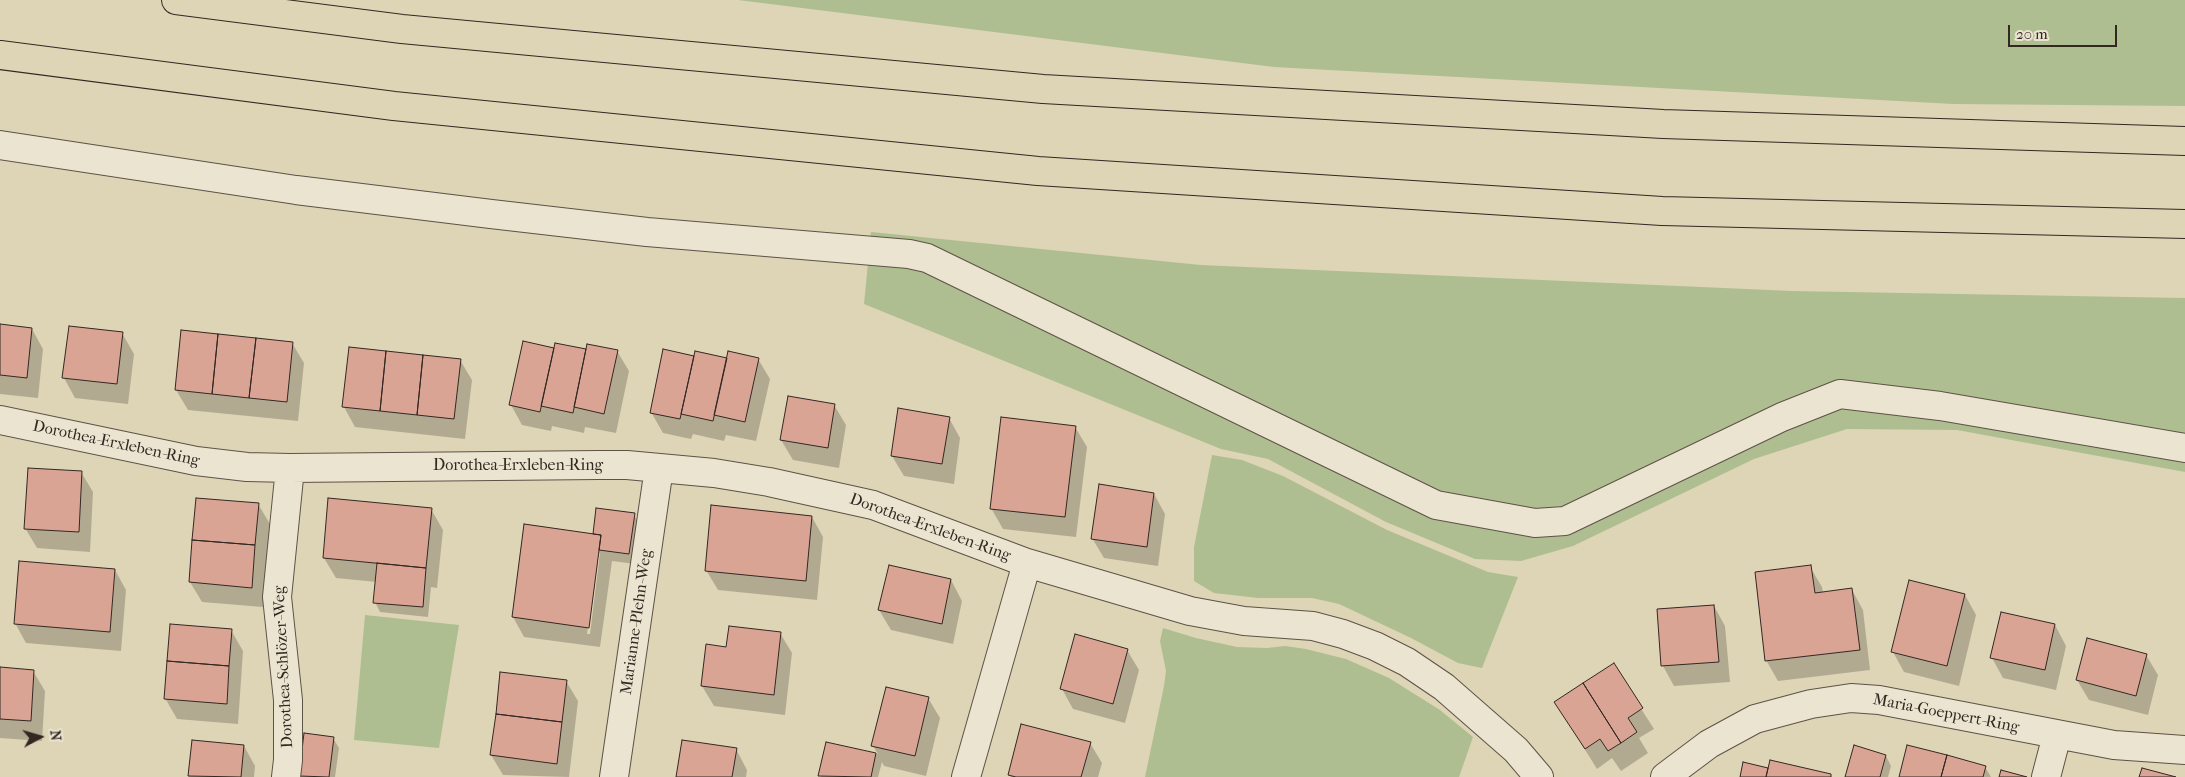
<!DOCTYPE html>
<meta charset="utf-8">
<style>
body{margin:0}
#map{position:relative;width:2185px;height:777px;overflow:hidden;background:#ded5b6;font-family:"IM FELL French Canon",serif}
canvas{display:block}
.north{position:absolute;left:15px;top:712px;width:50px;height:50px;-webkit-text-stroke:4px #eae4d0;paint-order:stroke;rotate:84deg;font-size:14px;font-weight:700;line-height:20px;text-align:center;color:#332722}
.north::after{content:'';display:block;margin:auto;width:18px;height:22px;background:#332722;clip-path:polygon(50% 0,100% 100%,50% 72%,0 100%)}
.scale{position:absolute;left:2008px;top:25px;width:109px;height:22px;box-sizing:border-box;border:2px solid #332722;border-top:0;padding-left:6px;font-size:15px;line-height:18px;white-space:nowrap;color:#332722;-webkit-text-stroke:4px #eae4d0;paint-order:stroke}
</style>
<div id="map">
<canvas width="2185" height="777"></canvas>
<div class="north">N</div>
<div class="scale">20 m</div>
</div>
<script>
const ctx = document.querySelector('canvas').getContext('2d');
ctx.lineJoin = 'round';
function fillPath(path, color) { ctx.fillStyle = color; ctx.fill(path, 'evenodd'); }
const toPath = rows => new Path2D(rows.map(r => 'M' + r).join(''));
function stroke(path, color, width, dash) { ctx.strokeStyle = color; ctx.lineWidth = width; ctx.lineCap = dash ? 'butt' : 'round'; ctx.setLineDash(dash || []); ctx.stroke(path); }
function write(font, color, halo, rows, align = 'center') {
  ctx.font = font + ' "IM FELL French Canon",serif'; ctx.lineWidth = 4.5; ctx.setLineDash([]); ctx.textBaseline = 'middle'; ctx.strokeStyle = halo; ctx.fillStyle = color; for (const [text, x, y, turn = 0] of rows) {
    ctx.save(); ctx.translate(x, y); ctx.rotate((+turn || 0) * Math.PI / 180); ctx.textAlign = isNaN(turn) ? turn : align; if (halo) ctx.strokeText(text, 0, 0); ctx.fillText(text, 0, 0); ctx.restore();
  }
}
const green = toPath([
 [738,0,2185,0,2185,106,1953,104,1274,67],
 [871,232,1201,265,1792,291,2185,298,2185,472,1957,430,1847,429,1754,459,1573,546,1521,561,1475,559,1386,522,1268,459,1221,449,864,304],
 [1212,455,1242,460,1283,476,1387,530,1488,572,1518,577,1482,668,1458,663,1411,638,1339,604,1312,598,1258,598,1214,593,1194,581,1194,547],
 [365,615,459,625,439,748,354,740],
 [1163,628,1196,638,1237,647,1267,648,1285,646,1306,649,1346,659,1389,678,1440,710,1473,737,1459,777,1145,777,1164,686,1166,671,1160,641]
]);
const shadow = toPath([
 [0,326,32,329,43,349,38,398,0,394],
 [122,333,134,354,128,404,75,398,64,378],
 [292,343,304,363,298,421,188,410,176,390],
 [587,351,617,351,629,371,616,433,585,427,584,433,552,426,551,431,522,425,511,405],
 [695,357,758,359,770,379,756,441,726,435,724,441,693,434,691,439,663,433,651,412],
 [460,360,472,380,465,439,355,427,344,407],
 [834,405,846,425,839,468,793,460,781,440],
 [899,410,949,418,960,438,954,484,904,476,892,456],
 [1075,427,1087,447,1076,537,1003,529,991,508],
 [81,472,93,492,90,552,37,548,25,528],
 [1154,494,1165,514,1158,566,1104,558,1092,538],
 [258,504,270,524,263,607,202,602,190,582],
 [431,509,443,530,437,588,431,587,428,617,380,612,375,602,377,582,336,578,324,558],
 [634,515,640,525,635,564,612,561,600,647,524,637,513,617,525,526,595,535],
 [598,553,600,553,590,634,587,634],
 [812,517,823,537,817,600,718,590,706,570],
 [1810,567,1822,587,1823,593,1852,590,1863,610,1870,670,1778,681,1766,660],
 [115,570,126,590,121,651,26,643,15,623],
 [951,580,962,601,953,644,891,630,879,610],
 [1965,595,1976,615,1959,686,1904,672,1893,652],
 [1714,606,1725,626,1730,682,1674,686,1663,666,1658,610],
 [2055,625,2066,646,2056,690,2003,678,1992,658],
 [231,630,243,651,238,724,177,719,165,698],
 [780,633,792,653,785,715,714,706,702,686,727,648],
 [1127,650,1139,670,1125,723,1073,709,1062,689],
 [2146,655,2158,675,2148,715,2089,700,2077,680],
 [1613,665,1654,729,1639,738,1648,753,1621,771,1612,758,1597,769,1556,703],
 [0,669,33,671,45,691,42,741,0,738],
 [566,681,578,701,569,777,503,775,491,755],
 [928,698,940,718,926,776,884,766,882,762,878,777,821,777,827,743,878,754,873,746],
 [333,738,339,748,335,777,301,777,300,775],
 [193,741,244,746,255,766,254,777,189,777],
 [1090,743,1102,763,1098,777,1011,777,1009,775],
 [736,749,747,770,746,777,678,777],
 [1886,756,1891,766,1888,777,1846,777],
 [1985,767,1991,777,1900,777]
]);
const building = toPath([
 [0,324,32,328,27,378,0,375,0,324],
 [69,326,123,332,117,384,62,378,69,326],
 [181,330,218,334,212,394,175,390,181,330],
 [218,334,256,338,249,398,212,394,218,334],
 [256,338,293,342,287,402,249,398,256,338],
 [523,341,554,348,540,412,509,405,523,341],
 [555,343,586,349,573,413,541,406,555,343],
 [587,344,618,350,604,414,574,407,587,344],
 [349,347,386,351,380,411,342,407,349,347],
 [663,349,694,356,680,419,650,413,663,349],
 [386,351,423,355,417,415,380,411,386,351],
 [695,351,727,358,713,421,681,414,695,351],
 [728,351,759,358,745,422,714,415,728,351],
 [423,355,461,359,454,419,417,415,423,355],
 [788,396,835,404,828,448,780,440,788,396],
 [898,408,950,417,942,464,891,456,898,408],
 [1001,417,1076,426,1065,517,990,509,1001,417],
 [28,468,82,471,79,532,24,529,28,468],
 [1099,484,1154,493,1147,547,1091,539,1099,484],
 [196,498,259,503,255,545,192,540,196,498],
 [328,498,432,508,426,568,323,558,328,498],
 [711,505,812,516,806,581,705,571,711,505],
 [596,508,635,513,629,554,599,550,601,535,593,534,596,508],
 [524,524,601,535,589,628,512,617,524,524],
 [192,540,255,545,252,588,189,582,192,540],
 [19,561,115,569,110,632,14,624,19,561],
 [377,563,426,568,423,607,373,603,377,563],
 [889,565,951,579,942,624,878,610,889,565],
 [1811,565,1815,593,1852,588,1860,650,1765,661,1755,572,1811,565],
 [1909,580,1965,594,1947,666,1891,652,1909,580],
 [1714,605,1719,662,1661,666,1657,609,1714,605],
 [2001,612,2055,624,2045,670,1990,658,2001,612],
 [170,624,232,629,229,666,167,661,170,624],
 [729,626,781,632,774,695,701,686,706,644,726,647,729,626],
 [1075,634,1128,649,1113,704,1060,689,1075,634],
 [2087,638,2147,654,2136,696,2076,680,2087,638],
 [167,661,229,666,227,704,164,699,167,661],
 [1614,663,1643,708,1628,718,1637,732,1621,743,1583,683,1614,663],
 [0,667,34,670,31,721,0,719,0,667],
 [500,672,567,680,562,722,496,714,500,672],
 [1583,683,1621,743,1608,751,1600,739,1585,749,1554,702,1583,683],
 [886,687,929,697,915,756,871,746,886,687],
 [496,714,562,722,557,764,490,755,496,714],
 [1021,724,1091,742,1081,777,1016,777,1008,775,1021,724],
 [304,733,334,737,329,777,299,776,304,733],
 [192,740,244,745,241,777,188,776,192,740],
 [682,740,737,748,732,777,676,777,682,740],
 [826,742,876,753,871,777,818,776,826,742],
 [1854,745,1886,755,1880,777,1845,777,1854,745],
 [1907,745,1947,755,1941,777,1899,777,1907,745],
 [1947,755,1986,766,1983,777,1941,777,1947,755],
 [1770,760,1831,774,1831,777,1766,777,1770,760],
 [1743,762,1768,768,1766,777,1740,777,1743,762],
 [2142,768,2176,777,2139,777,2142,768],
 [2001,770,2027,777,1999,777,2001,770]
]);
const minor = toPath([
 [0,145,296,190,491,214,647,232,909,254,927,258,1436,505,1535,523,1565,521,1782,417,1840,394,1940,406,2185,448],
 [0,420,196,461,247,467,290,468,599,465,627,465,714,473,769,482,873,505,1027,563],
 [286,777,288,760,288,700,277,597,290,468],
 [614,777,659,468],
 [966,777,1027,563,1190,611,1244,621,1313,626,1343,634,1375,646,1407,662,1444,687,1516,750,1539,777],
 [1665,777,1709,744,1755,719,1811,704,1851,698,1879,700,2114,745,2185,750],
 [2046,777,2057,735]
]);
const highway = toPath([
 [176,0,402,29,1043,89,1663,124,2185,141],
 [0,55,394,106,1038,171,1662,211,2185,224]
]);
const streetNames = [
 ["Dorothea-Erxleben-Ring",116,444,12],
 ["Dorothea-Erxleben-Ring",518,466],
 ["Dorothea-Erxleben-Ring",930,528,20],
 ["Marianne-Plehn-Weg",637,622,-82],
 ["Dorothea-Schlözer-Weg",284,667,-93],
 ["Maria-Goeppert-Ring",1946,714,11]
];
fillPath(green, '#afbe90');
fillPath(shadow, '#0003');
fillPath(building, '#daa495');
stroke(building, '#332722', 1);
stroke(minor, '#5e5247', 30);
stroke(highway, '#332722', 30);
stroke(minor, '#eae4d0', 28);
stroke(highway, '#ded5b6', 28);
write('16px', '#332722', '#eae4d0', streetNames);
</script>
